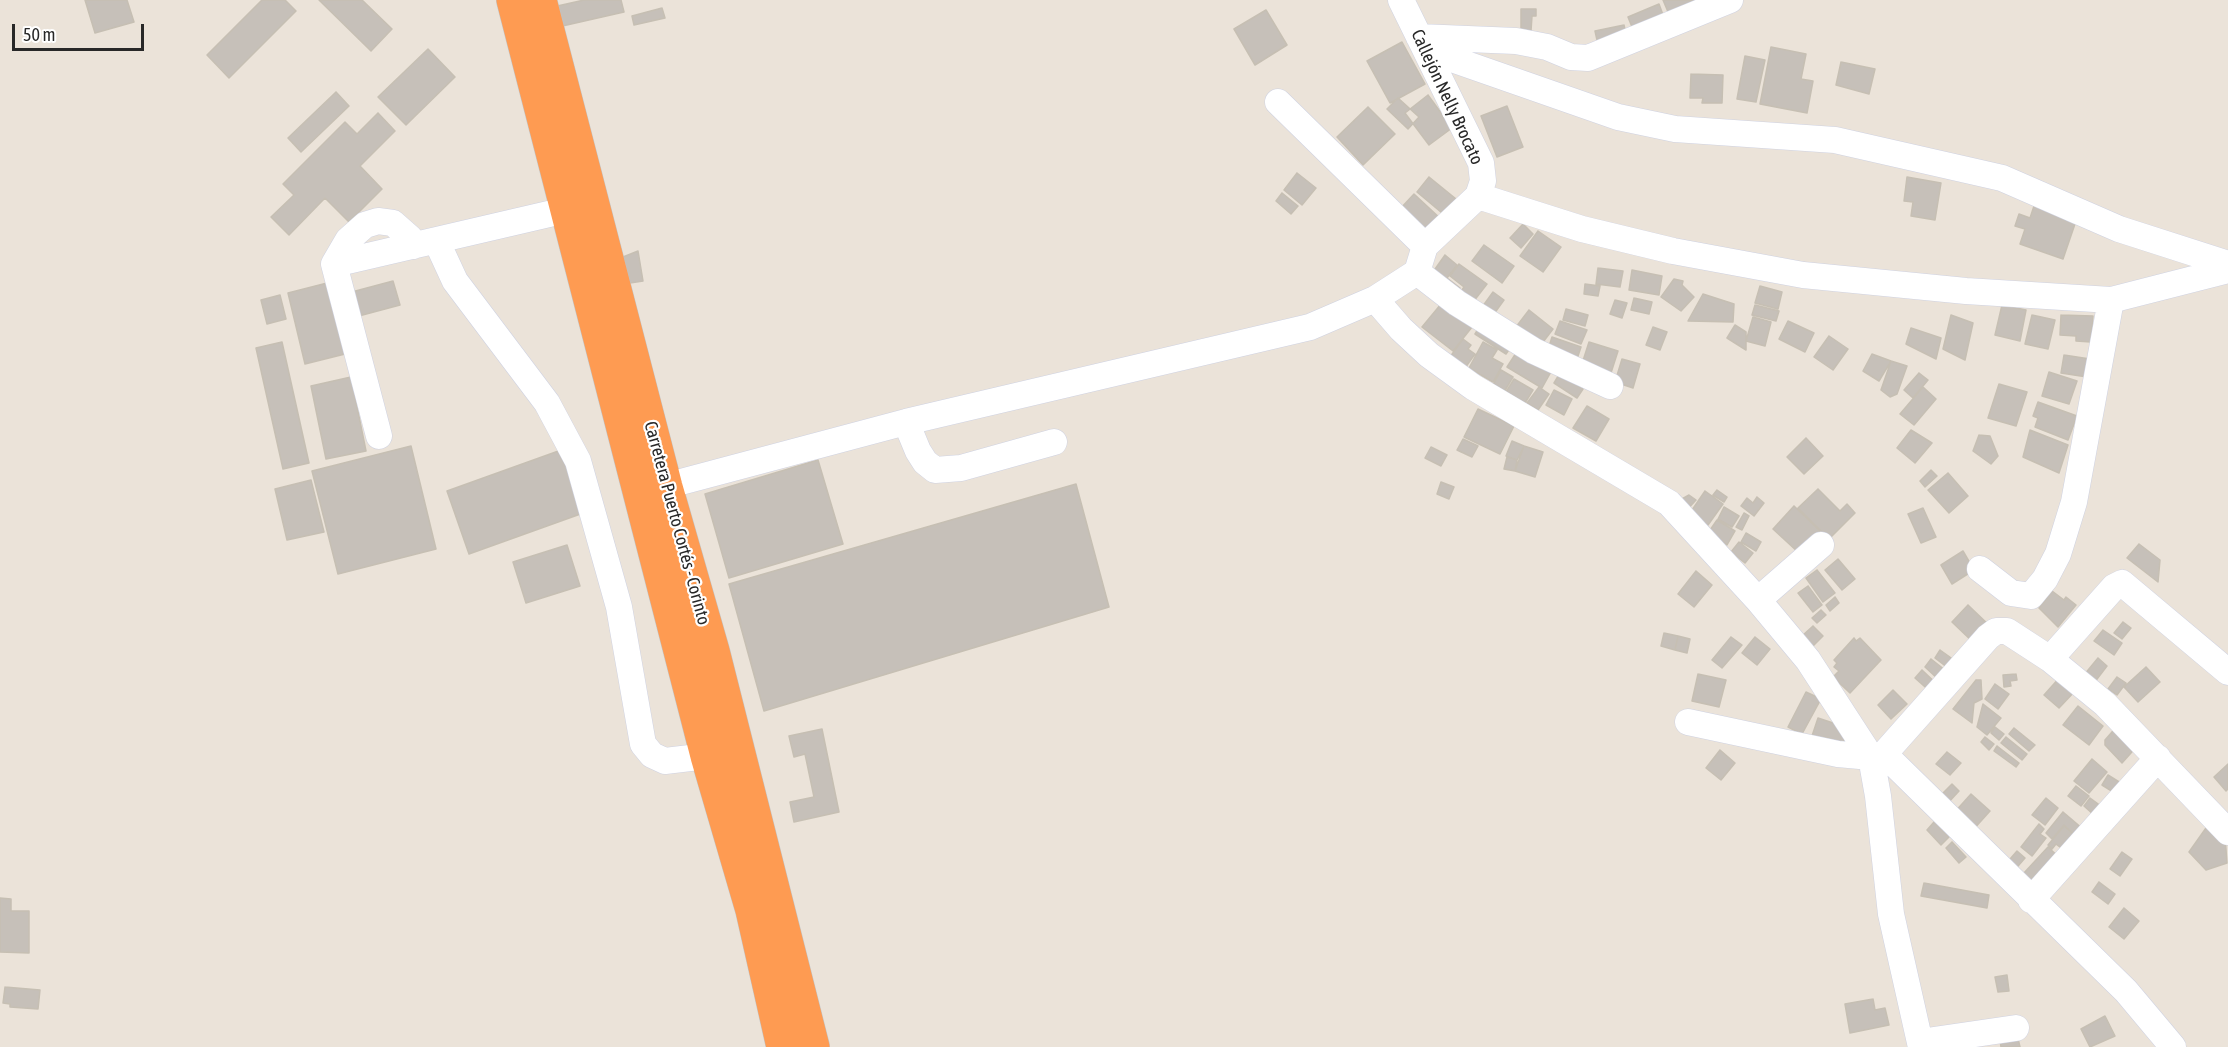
<!DOCTYPE html>
<meta charset="utf-8">
<style>
body{margin:0}
#map{position:relative;width:2228px;height:1047px;overflow:hidden;background:#ebe3d9;font-family:"Asap Condensed",sans-serif}
canvas{display:block}
.scale{position:absolute;left:12px;top:24px;width:132px;height:27px;box-sizing:border-box;border:3px solid #282828;border-top:0;padding-left:8px;font-size:18px;line-height:21px;white-space:nowrap;color:#282828;-webkit-text-stroke:4px #fff;paint-order:stroke}
</style>
<div id="map">
<canvas width="2228" height="1047"></canvas>
<div class="scale">50 m</div>
</div>
<script>
const ctx = document.querySelector('canvas').getContext('2d');
ctx.lineJoin = 'round';
function fillPath(path, color) { ctx.fillStyle = color; ctx.fill(path, 'evenodd'); }
const toPath = rows => new Path2D(rows.map(r => 'M' + r).join(''));
function stroke(path, color, width, dash) { ctx.strokeStyle = color; ctx.lineWidth = width; ctx.lineCap = dash ? 'butt' : 'round'; ctx.setLineDash(dash || []); ctx.stroke(path); }
function write(font, color, halo, rows, align = 'center') {
  ctx.font = font + ' "Asap Condensed",sans-serif'; ctx.lineWidth = 4.5; ctx.setLineDash([]); ctx.textBaseline = 'middle'; ctx.strokeStyle = halo; ctx.fillStyle = color; for (const [text, x, y, turn = 0] of rows) {
    ctx.save(); ctx.translate(x, y); ctx.rotate((+turn || 0) * Math.PI / 180); ctx.textAlign = isNaN(turn) ? turn : align; if (halo) ctx.strokeText(text, 0, 0); ctx.fillText(text, 0, 0); ctx.restore();
  }
}
const building = toPath([
 [85,0,127,0,134,22,95,33,85,0],
 [262,0,285,0,296,11,229,78,207,55,262,0],
 [319,0,362,0,392,29,371,51,319,0],
 [584,0,621,0,624,12,558,27,553,7,584,0],
 [1663,0,1715,0,1671,19,1663,0],
 [1659,4,1666,23,1634,32,1628,17,1659,4],
 [662,8,665,18,634,25,632,16,662,8],
 [1521,9,1536,9,1536,16,1532,16,1531,31,1521,31,1521,9],
 [1266,10,1287,45,1255,65,1234,29,1266,10],
 [1624,25,1626,34,1597,40,1595,31,1624,25],
 [1402,42,1425,84,1390,103,1367,61,1402,42],
 [1771,47,1806,54,1801,79,1813,81,1807,113,1760,104,1771,47],
 [428,49,455,77,406,125,378,97,428,49],
 [1745,56,1765,60,1756,102,1737,99,1745,56],
 [1841,62,1875,69,1869,94,1836,85,1841,62],
 [1691,74,1723,75,1722,103,1702,103,1703,98,1690,98,1691,74],
 [336,92,349,106,301,152,288,138,336,92],
 [1428,95,1452,128,1429,145,1405,113,1428,95],
 [1398,98,1419,117,1408,129,1387,109,1398,98],
 [1507,106,1523,147,1497,157,1481,116,1507,106],
 [1368,107,1395,134,1363,165,1337,137,1368,107],
 [378,113,395,131,360,166,382,189,349,222,325,198,289,235,271,217,294,195,283,184,345,122,357,134,378,113],
 [1297,173,1316,188,1302,205,1284,190,1297,173],
 [1429,177,1461,203,1448,218,1417,192,1429,177],
 [1907,177,1941,183,1935,220,1911,216,1913,202,1904,201,1907,177],
 [1282,193,1298,206,1291,214,1276,201,1282,193],
 [1414,194,1442,220,1428,236,1400,209,1414,194],
 [2034,206,2076,221,2063,259,2020,244,2025,229,2015,226,2019,214,2030,218,2034,206],
 [1523,224,1533,234,1521,248,1510,238,1523,224],
 [1538,231,1561,247,1543,272,1520,256,1538,231],
 [1484,245,1514,266,1502,283,1472,261,1484,245],
 [638,251,643,281,630,283,623,257,638,251],
 [1445,255,1457,265,1447,278,1460,288,1453,297,1428,279,1445,255],
 [1459,264,1487,284,1470,306,1457,297,1464,287,1450,276,1459,264],
 [1598,268,1623,271,1620,287,1596,284,1598,268],
 [1632,270,1662,276,1659,295,1629,290,1632,270],
 [1674,279,1683,281,1682,285,1694,297,1681,311,1661,297,1674,279],
 [393,281,400,305,355,317,348,293,393,281],
 [331,282,349,353,305,364,288,293,331,282],
 [1585,284,1600,286,1598,296,1584,294,1585,284],
 [1760,286,1782,292,1778,309,1755,303,1760,286],
 [1493,292,1504,300,1491,318,1480,310,1493,292],
 [1703,294,1734,304,1733,322,1688,321,1703,294],
 [280,295,286,319,267,324,261,300,280,295],
 [1446,298,1476,322,1453,351,1422,327,1446,298],
 [1634,298,1652,302,1649,314,1631,310,1634,298],
 [1615,300,1627,303,1622,318,1610,314,1615,300],
 [1755,305,1779,311,1776,321,1752,315,1755,305],
 [2002,305,2026,310,2020,341,1995,335,2002,305],
 [1566,309,1588,315,1585,326,1563,320,1566,309],
 [1529,310,1553,329,1540,346,1516,327,1529,310],
 [1951,315,1973,323,1965,360,1943,349,1951,315],
 [2032,315,2055,320,2048,349,2025,344,2032,315],
 [2061,315,2093,316,2091,342,2076,341,2076,336,2060,335,2061,315],
 [1753,317,1771,322,1765,346,1746,341,1753,317],
 [1483,321,1515,341,1506,354,1475,334,1483,321],
 [1560,321,1587,330,1581,344,1555,334,1560,321],
 [1788,321,1814,333,1805,352,1779,339,1788,321],
 [1735,325,1746,332,1746,350,1727,338,1735,325],
 [1653,327,1667,332,1660,350,1646,345,1653,327],
 [1911,328,1941,338,1936,359,1906,344,1911,328],
 [1829,336,1848,349,1833,370,1814,357,1829,336],
 [1552,337,1581,347,1576,362,1547,353,1552,337],
 [1463,339,1471,345,1468,349,1475,354,1465,368,1450,357,1463,339],
 [282,342,309,463,283,469,256,348,282,342],
 [1483,342,1497,350,1492,358,1503,364,1493,382,1469,368,1483,342],
 [1589,342,1618,351,1610,376,1581,367,1589,342],
 [1518,350,1552,370,1542,388,1507,367,1518,350],
 [1872,354,1891,361,1879,381,1863,371,1872,354],
 [2064,355,2090,359,2087,377,2061,373,2064,355],
 [1622,359,1640,364,1633,388,1615,382,1622,359],
 [1891,361,1907,366,1897,394,1890,397,1881,390,1891,361],
 [1501,370,1513,377,1504,392,1493,385,1501,370],
 [2049,372,2077,381,2069,404,2042,396,2049,372],
 [1560,373,1583,389,1577,398,1554,383,1560,373],
 [1919,373,1928,380,1913,398,1904,390,1919,373],
 [351,377,366,451,326,459,311,386,351,377],
 [1514,379,1533,390,1525,403,1506,392,1514,379],
 [1999,384,2027,392,2016,426,1988,418,1999,384],
 [1539,387,1549,394,1538,410,1527,403,1539,387],
 [1923,387,1936,399,1914,425,1900,414,1923,387],
 [1554,390,1572,399,1564,415,1546,405,1554,390],
 [2038,402,2077,416,2068,440,2035,427,2038,418,2033,416,2038,402],
 [1587,406,1609,419,1596,441,1573,428,1587,406],
 [1478,409,1514,426,1500,454,1464,437,1478,409],
 [1911,430,1932,443,1915,463,1897,448,1911,430],
 [2030,430,2068,445,2059,473,2023,457,2030,430],
 [1979,435,1990,436,1998,456,1991,464,1973,451,1979,435],
 [1806,438,1823,456,1804,474,1787,457,1806,438],
 [1463,439,1478,446,1472,457,1457,450,1463,439],
 [1512,441,1524,446,1517,460,1506,456,1512,441],
 [411,446,436,549,338,574,312,471,411,446],
 [1524,446,1543,452,1535,477,1515,471,1524,446],
 [1431,447,1447,455,1441,466,1425,458,1431,447],
 [564,449,586,512,469,554,447,491,564,449],
 [1507,457,1517,460,1515,471,1504,469,1507,457],
 [818,460,843,544,729,578,705,494,818,460],
 [1931,470,1937,476,1925,487,1920,481,1931,470],
 [1948,473,1968,496,1949,513,1928,490,1948,473],
 [311,480,324,532,287,540,275,489,311,480],
 [1441,482,1454,487,1449,499,1437,494,1441,482],
 [1076,484,1109,607,764,711,729,584,1076,484],
 [1818,489,1840,511,1847,504,1855,513,1829,539,1798,508,1818,489],
 [1717,490,1727,497,1724,502,1713,495,1717,490],
 [1705,491,1723,504,1708,525,1690,513,1705,491],
 [1689,495,1696,500,1684,513,1673,504,1689,495],
 [1757,497,1764,503,1754,516,1741,506,1747,498,1753,503,1757,497],
 [1794,506,1820,531,1799,553,1773,529,1794,506],
 [1724,507,1739,516,1732,527,1718,519,1724,507],
 [1923,508,1936,537,1921,543,1908,514,1923,508],
 [1744,513,1749,516,1742,530,1736,527,1744,513],
 [1717,520,1735,531,1727,545,1708,533,1717,520],
 [1746,533,1761,542,1756,551,1741,542,1746,533],
 [1739,542,1753,553,1745,563,1731,552,1739,542],
 [2139,544,2160,560,2158,582,2127,558,2139,544],
 [567,545,580,586,526,603,513,562,567,545],
 [1963,551,1974,570,1952,584,1941,565,1963,551],
 [1838,559,1855,579,1842,590,1825,570,1838,559],
 [1817,570,1835,593,1823,602,1806,578,1817,570],
 [1696,571,1712,585,1694,607,1678,594,1696,571],
 [1808,586,1822,605,1813,612,1798,593,1808,586],
 [2052,591,2064,600,2066,597,2076,605,2058,627,2039,608,2052,591],
 [1835,597,1839,603,1830,611,1826,605,1835,597],
 [1968,605,1992,628,1976,645,1952,622,1968,605],
 [1821,610,1826,615,1817,623,1812,618,1821,610],
 [2123,622,2131,628,2122,639,2114,633,2123,622],
 [1813,626,1823,636,1812,647,1802,636,1813,626],
 [2103,630,2122,643,2114,655,2094,641,2103,630],
 [1664,633,1678,636,1675,650,1661,646,1664,633],
 [1678,636,1690,639,1687,653,1675,650,1678,636],
 [1731,637,1742,645,1722,668,1712,660,1731,637],
 [1755,637,1770,649,1757,665,1742,653,1755,637],
 [1854,638,1856,641,1860,638,1881,660,1850,693,1833,677,1839,671,1834,667,1837,663,1834,660,1854,638],
 [1940,650,1954,660,1948,668,1935,658,1940,650],
 [2098,658,2107,666,2094,683,2084,675,2098,658],
 [1931,659,1945,670,1938,679,1925,667,1931,659],
 [2146,667,2160,682,2138,702,2124,687,2146,667],
 [1922,670,1940,687,1933,694,1915,678,1922,670],
 [1698,674,1726,680,1719,707,1692,701,1698,674],
 [2016,674,2017,680,2010,681,2011,686,2004,687,2003,675,2016,674],
 [2061,676,2076,690,2059,708,2044,695,2061,676],
 [2117,677,2126,683,2117,695,2108,689,2117,677],
 [1976,680,1981,680,1982,699,1974,703,1972,723,1953,709,1976,680],
 [1995,684,2009,694,1998,709,1985,699,1995,684],
 [1893,690,1907,704,1891,719,1878,705,1893,690],
 [1806,692,1821,699,1802,734,1788,727,1806,692],
 [1983,704,2001,718,1987,735,1977,727,1983,704],
 [2078,706,2103,726,2089,745,2063,725,2078,706],
 [1818,718,1848,728,1843,743,1824,737,1822,743,1811,739,1818,718],
 [2119,724,2139,744,2122,763,2105,745,2105,740,2119,724],
 [1995,727,2004,734,1999,740,1991,733,1995,727],
 [2014,728,2035,745,2029,751,2009,734,2014,728],
 [822,729,839,812,794,822,790,802,814,797,805,754,794,757,789,736,822,729],
 [1985,737,1994,744,1989,750,1981,742,1985,737],
 [2006,737,2027,754,2022,760,2001,743,2006,737],
 [1997,746,2019,763,2016,767,1994,751,1997,746],
 [1720,750,1735,763,1721,780,1706,768,1720,750],
 [1947,752,1961,763,1950,775,1936,764,1947,752],
 [2092,759,2107,772,2089,793,2074,781,2092,759],
 [2228,764,2228,789,2226,791,2214,777,2228,764],
 [2108,775,2124,785,2118,795,2102,785,2108,775],
 [1952,784,1959,791,1947,804,1939,797,1952,784],
 [2076,786,2089,796,2081,806,2068,796,2076,786],
 [1971,794,1990,811,1972,831,1953,814,1971,794],
 [2046,798,2058,808,2045,825,2032,815,2046,798],
 [2090,798,2101,806,2094,815,2084,806,2090,798],
 [2063,812,2083,829,2077,837,2064,825,2052,839,2046,833,2063,812],
 [1934,822,1949,837,1941,845,1927,830,1934,822],
 [2039,824,2044,829,2040,834,2046,838,2032,856,2021,847,2039,824],
 [2064,826,2077,837,2065,851,2056,844,2052,849,2048,845,2064,826],
 [2206,828,2225,836,2227,863,2206,870,2189,852,2206,828],
 [1952,842,1966,857,1959,863,1946,848,1952,842],
 [2048,847,2062,860,2038,887,2023,874,2048,847],
 [2017,851,2025,858,2012,873,2004,866,2017,851],
 [2122,852,2132,859,2120,876,2110,869,2122,852],
 [2099,882,2115,894,2108,904,2092,892,2099,882],
 [1924,883,1989,895,1987,908,1921,896,1924,883],
 [0,898,11,899,11,911,29,911,29,953,0,952,0,898],
 [2124,908,2139,921,2124,939,2109,927,2124,908],
 [2007,975,2009,991,1998,992,1995,977,2007,975],
 [5,987,40,990,38,1009,10,1007,10,1004,3,1003,5,987],
 [1873,999,1875,1010,1885,1008,1889,1025,1850,1033,1845,1004,1873,999],
 [2105,1016,2115,1036,2090,1047,2081,1029,2105,1016],
 [2016,1030,2020,1047,2001,1047,1999,1034,2016,1030]
]);
const minor = toPath([
 [1419,37,1516,41,1547,47,1571,57,1588,58,1730,0],
 [1426,50,1618,117,1675,129,1835,140,2002,178,2119,229,2228,264],
 [1278,102,1425,246],
 [1478,196,1582,229,1673,251,1803,275,1966,291,2111,300,2228,270],
 [437,242,455,281,547,403,578,461,619,607,643,744,652,755,665,761,707,756],
 [334,264,348,240,365,225,378,221,393,223,410,238,413,246],
 [1417,272,1457,303,1534,351,1610,386],
 [1375,299,1401,329,1429,355,1473,387,1669,503,1758,600,1808,660,1871,757,1878,796,1891,914,1921,1047],
 [906,422,918,451,925,462,935,470,961,468,1054,442],
 [379,436,334,264,566,210],
 [647,491,906,422,1310,327,1375,299,1417,272,1425,246,1478,196,1483,181,1481,163,1401,0],
 [1980,569,2011,593,2031,596,2045,579,2058,554,2074,502,2111,300],
 [1758,600,1821,545],
 [2050,659,2114,587,2122,583,2228,672],
 [1688,722,1838,754,1871,757,1884,754,1988,637,1996,631,2007,631,2050,659,2105,704,2228,832],
 [1884,754,2126,991,2173,1047],
 [2031,900,2158,758],
 [1920,1042,2016,1028]
]);
const highway = toPath([
 [513,0,707,756,752,910,783,1047],
 [540,0,666,487,713,651,813,1047]
]);
const streetNames = [
 ["Callejón Nelly Brocato",1447,97,65],
 ["Carretera Puerto Cortés - Corinto",677,523,75]
];
fillPath(building, '#c6c0b9');
stroke(building, '#c6bfb3', 1.5);
stroke(minor, '#cfd2e1', 27);
stroke(highway, '#c3c3c3', 34);
stroke(minor, '#fff', 26);
stroke(highway, '#fe9b52', 33);
write('18px', '#282828', '#fff', streetNames);
</script>
